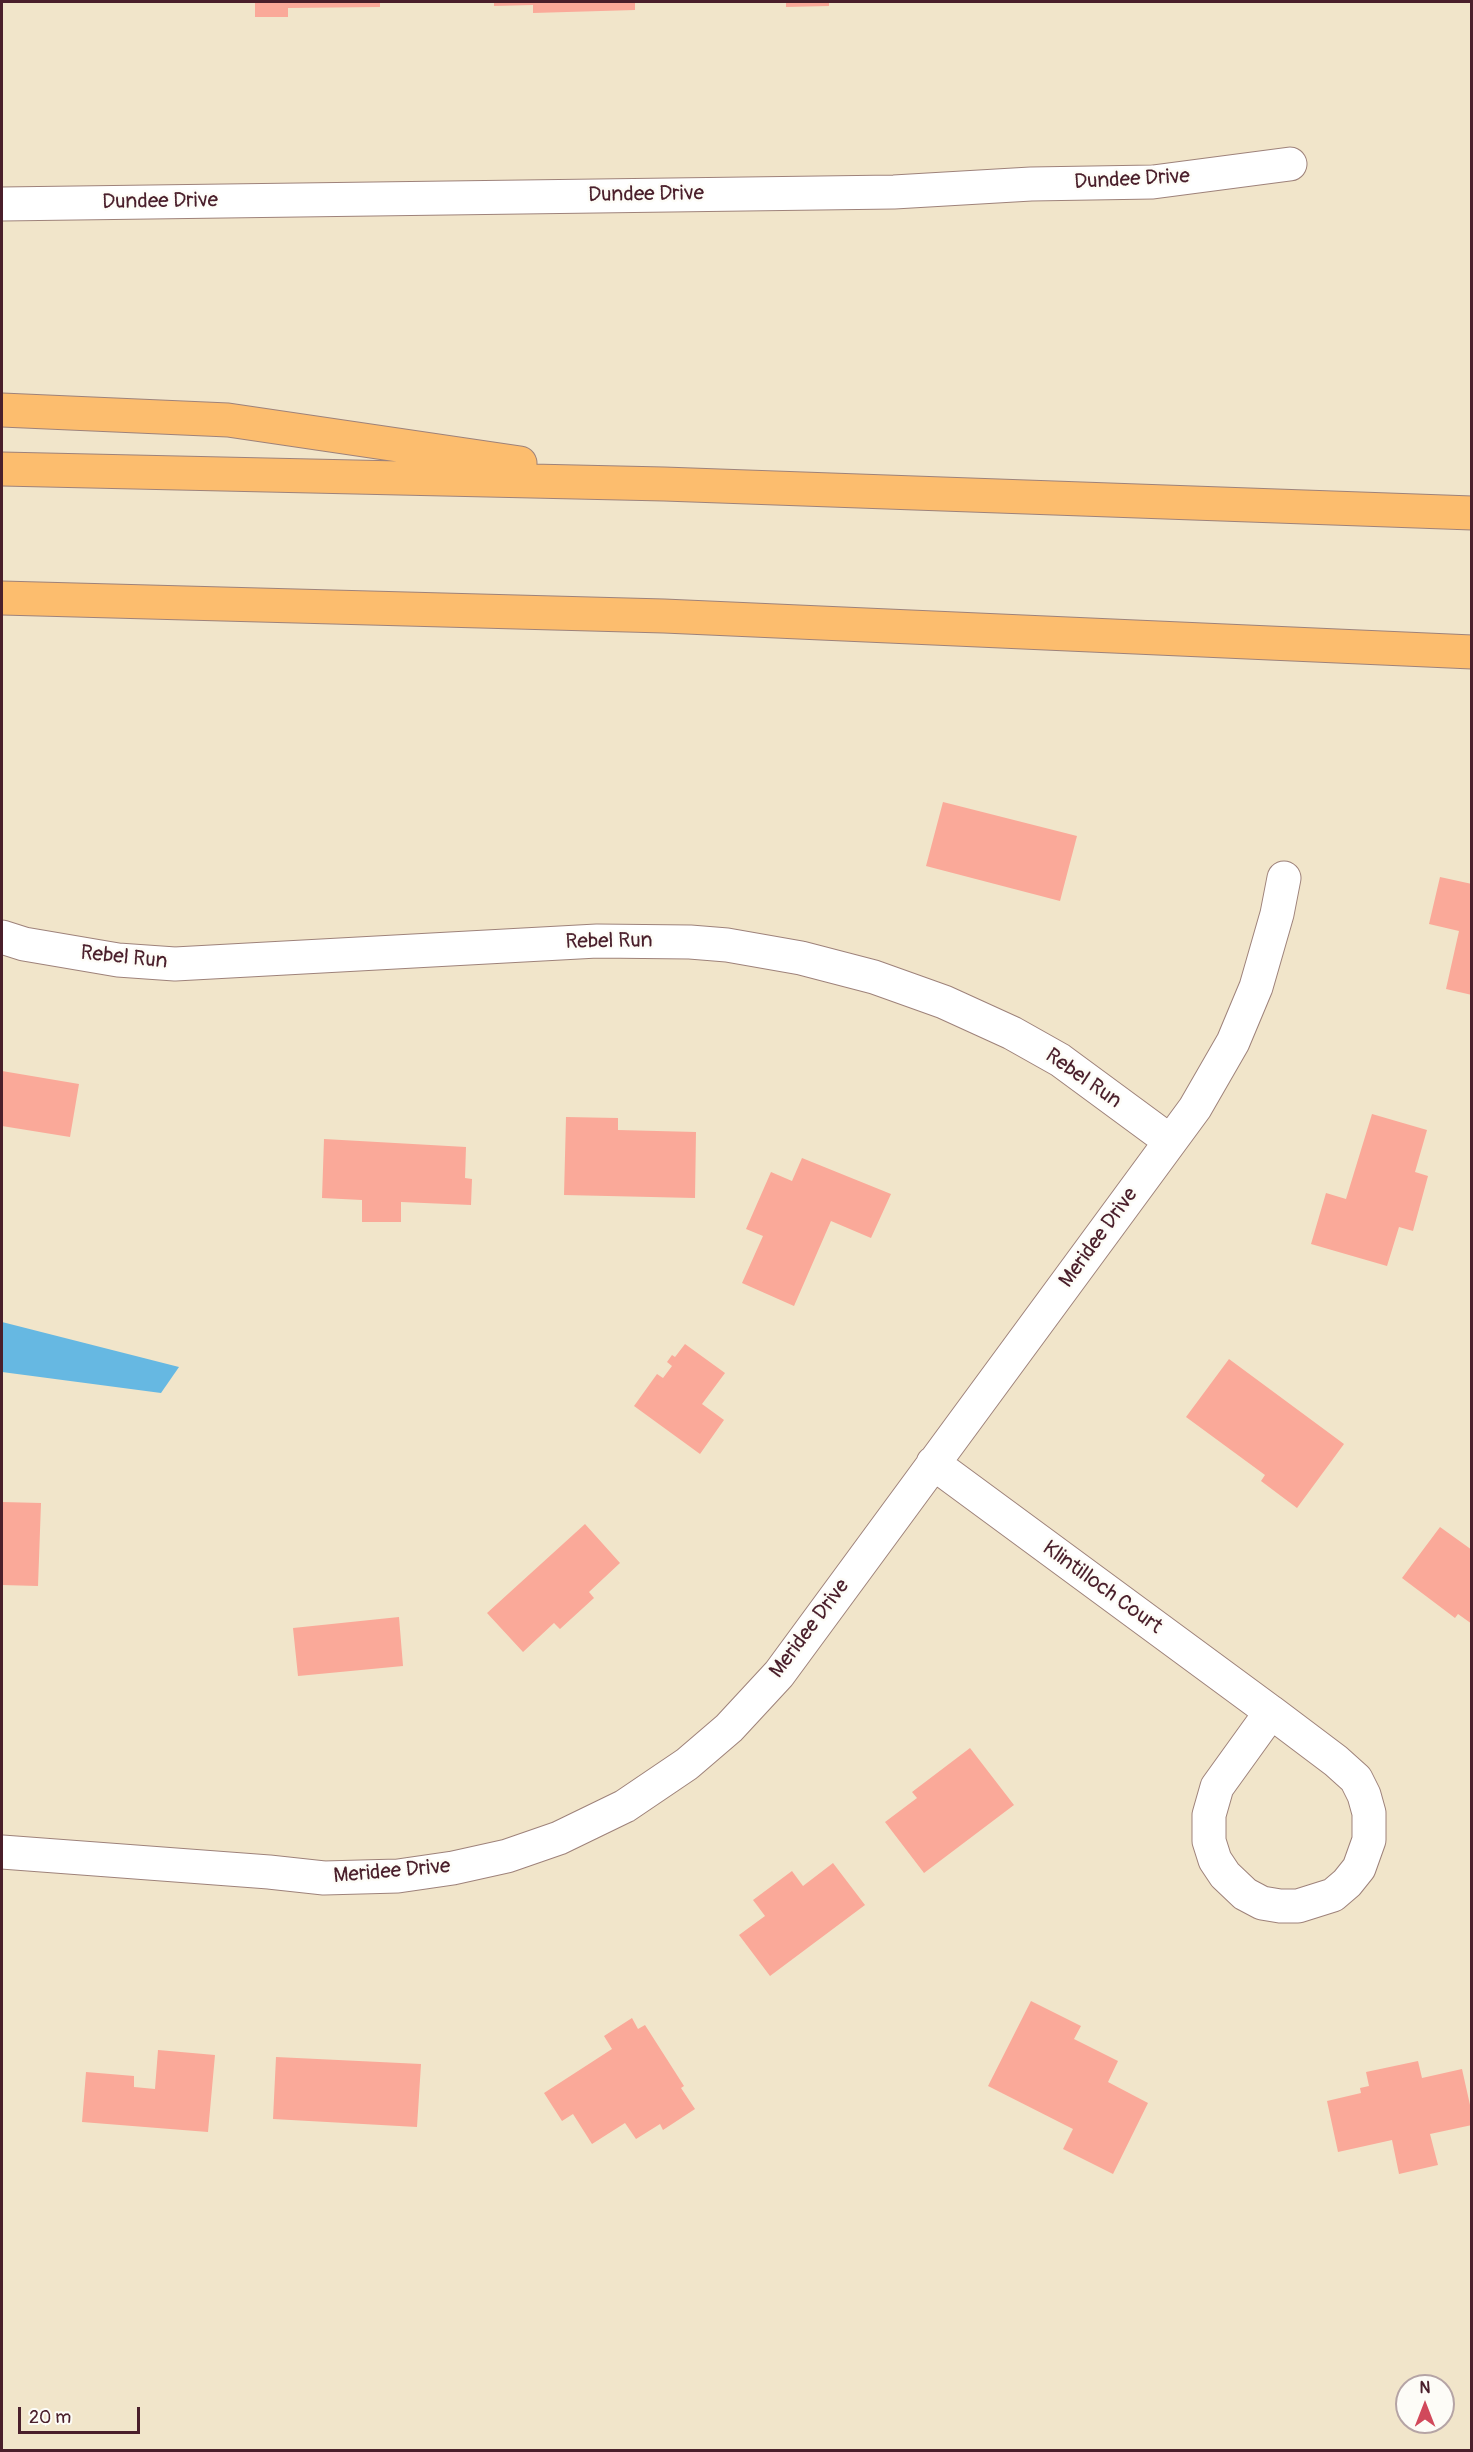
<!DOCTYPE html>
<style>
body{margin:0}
#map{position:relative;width:1473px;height:2452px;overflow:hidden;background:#f1e5ca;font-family:Pangolin,sans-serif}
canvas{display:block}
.frame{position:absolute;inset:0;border:3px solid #4a1f2b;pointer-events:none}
.north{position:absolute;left:1395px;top:2374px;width:60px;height:60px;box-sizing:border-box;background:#fdfcf7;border:2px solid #b5a4a5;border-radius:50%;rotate:0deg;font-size:16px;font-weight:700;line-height:24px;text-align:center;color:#4a1f2b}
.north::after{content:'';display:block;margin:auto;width:21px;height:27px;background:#d1495b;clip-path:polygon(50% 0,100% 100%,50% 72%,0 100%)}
.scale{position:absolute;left:18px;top:2407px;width:122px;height:27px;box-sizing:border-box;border:3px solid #4a1f2b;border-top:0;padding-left:8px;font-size:18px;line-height:21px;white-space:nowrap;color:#4a1f2b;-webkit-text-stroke:4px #fdfcf7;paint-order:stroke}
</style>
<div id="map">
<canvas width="1473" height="2452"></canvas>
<div class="frame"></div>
<div class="north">N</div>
<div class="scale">20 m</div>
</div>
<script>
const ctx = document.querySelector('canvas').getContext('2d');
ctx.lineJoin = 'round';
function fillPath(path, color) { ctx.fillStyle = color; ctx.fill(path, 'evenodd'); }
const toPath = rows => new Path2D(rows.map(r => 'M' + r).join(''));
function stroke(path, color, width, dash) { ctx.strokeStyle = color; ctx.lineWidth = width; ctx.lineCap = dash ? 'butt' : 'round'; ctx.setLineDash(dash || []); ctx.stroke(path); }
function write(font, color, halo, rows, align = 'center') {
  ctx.font = font + ' Pangolin,sans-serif'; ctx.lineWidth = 5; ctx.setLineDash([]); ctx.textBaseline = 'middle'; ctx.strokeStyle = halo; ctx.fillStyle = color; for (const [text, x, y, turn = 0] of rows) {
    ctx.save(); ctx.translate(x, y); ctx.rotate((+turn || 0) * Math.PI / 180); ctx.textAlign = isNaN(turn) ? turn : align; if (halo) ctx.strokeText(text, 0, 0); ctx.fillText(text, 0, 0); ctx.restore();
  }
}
const water = toPath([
 [2,1322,179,1367,161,1393,2,1372]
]);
const building = toPath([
 [255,2,380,2,380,7,288,8,288,17,255,17],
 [494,2,635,2,635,10,533,13,533,5,494,6],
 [786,2,829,2,829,6,786,7],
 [943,802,1077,836,1060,901,926,866],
 [1440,877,1472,884,1472,995,1446,989,1459,931,1429,924],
 [2,1071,79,1084,70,1137,2,1126],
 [1372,1114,1427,1130,1415,1172,1428,1176,1413,1231,1399,1227,1387,1266,1311,1244,1326,1193,1346,1199],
 [566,1117,618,1118,618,1130,696,1132,695,1198,564,1195],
 [324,1139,466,1147,465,1178,472,1179,471,1205,401,1202,401,1222,362,1222,362,1200,322,1198],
 [802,1158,891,1194,871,1238,831,1221,794,1306,742,1283,763,1236,746,1229,771,1172,792,1181],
 [685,1344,725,1373,702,1404,724,1420,700,1454,634,1406,657,1374,663,1378,672,1366,667,1362,672,1355,675,1357],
 [1229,1359,1344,1444,1297,1508,1261,1481,1265,1475,1186,1417],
 [2,1502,41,1503,38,1586,2,1585],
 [585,1524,620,1563,589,1592,594,1598,560,1629,554,1623,523,1652,487,1613],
 [1440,1527,1472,1550,1472,1624,1458,1614,1455,1618,1402,1578],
 [399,1617,403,1666,298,1676,293,1628],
 [970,1748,1014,1805,924,1873,885,1822,917,1798,912,1792],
 [833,1863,865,1905,770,1976,739,1935,765,1916,753,1900,792,1871,803,1886],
 [1031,2001,1081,2026,1074,2039,1118,2061,1108,2082,1148,2103,1113,2174,1063,2149,1073,2129,988,2086],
 [632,2018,638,2029,645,2025,684,2086,681,2088,695,2109,663,2130,660,2124,636,2139,625,2123,592,2144,573,2114,562,2121,544,2093,612,2049,604,2036],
 [158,2050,215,2055,208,2132,82,2122,86,2072,134,2076,134,2087,155,2089],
 [276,2057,421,2064,417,2127,273,2119],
 [1418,2061,1422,2078,1462,2069,1472,2114,1472,2125,1430,2134,1438,2165,1399,2174,1392,2140,1338,2152,1327,2101,1361,2093,1360,2088,1369,2086,1366,2072]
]);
const minor = toPath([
 [2,204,894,192,1031,184,1153,182,1290,164],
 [2,937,24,944,118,960,175,964,597,941,690,942,727,945,801,958,874,977,944,1002,1012,1033,1060,1060,1170,1141],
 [933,1463,1271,1712],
 [1271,1712,1336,1761,1356,1779,1364,1795,1369,1813,1369,1840,1359,1868,1347,1883,1333,1895,1298,1906,1280,1906,1262,1903,1245,1894,1225,1875,1215,1860,1209,1841,1209,1815,1217,1787,1271,1712],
 [2,1852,269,1872,324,1878,398,1876,453,1868,507,1856,559,1838,625,1806,687,1764,729,1728,779,1674,1195,1108,1233,1042,1256,987,1277,914,1284,878]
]);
const highway = toPath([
 [2,410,228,420,520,463],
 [2,469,664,484,1472,513],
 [2,598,664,616,1472,652]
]);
const streetNames = [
 ["Dundee Drive",1132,180,-3],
 ["Dundee Drive",646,195,-1],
 ["Dundee Drive",160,202,-1],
 ["Rebel Run",609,942,-1],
 ["Rebel Run",124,958,6],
 ["Rebel Run",1083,1079,35],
 ["Meridee Drive",1099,1238,-54],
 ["Klintilloch Court",1102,1588,36],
 ["Meridee Drive",810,1629,-53],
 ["Meridee Drive",392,1872,-5]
];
fillPath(water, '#66b8e2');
fillPath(building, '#faa999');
stroke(minor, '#9e827a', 35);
stroke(highway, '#9e827a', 35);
stroke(minor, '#fff', 33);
stroke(highway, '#fcbd6e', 33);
write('21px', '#4a1f2b', '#fdfcf7', streetNames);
</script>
